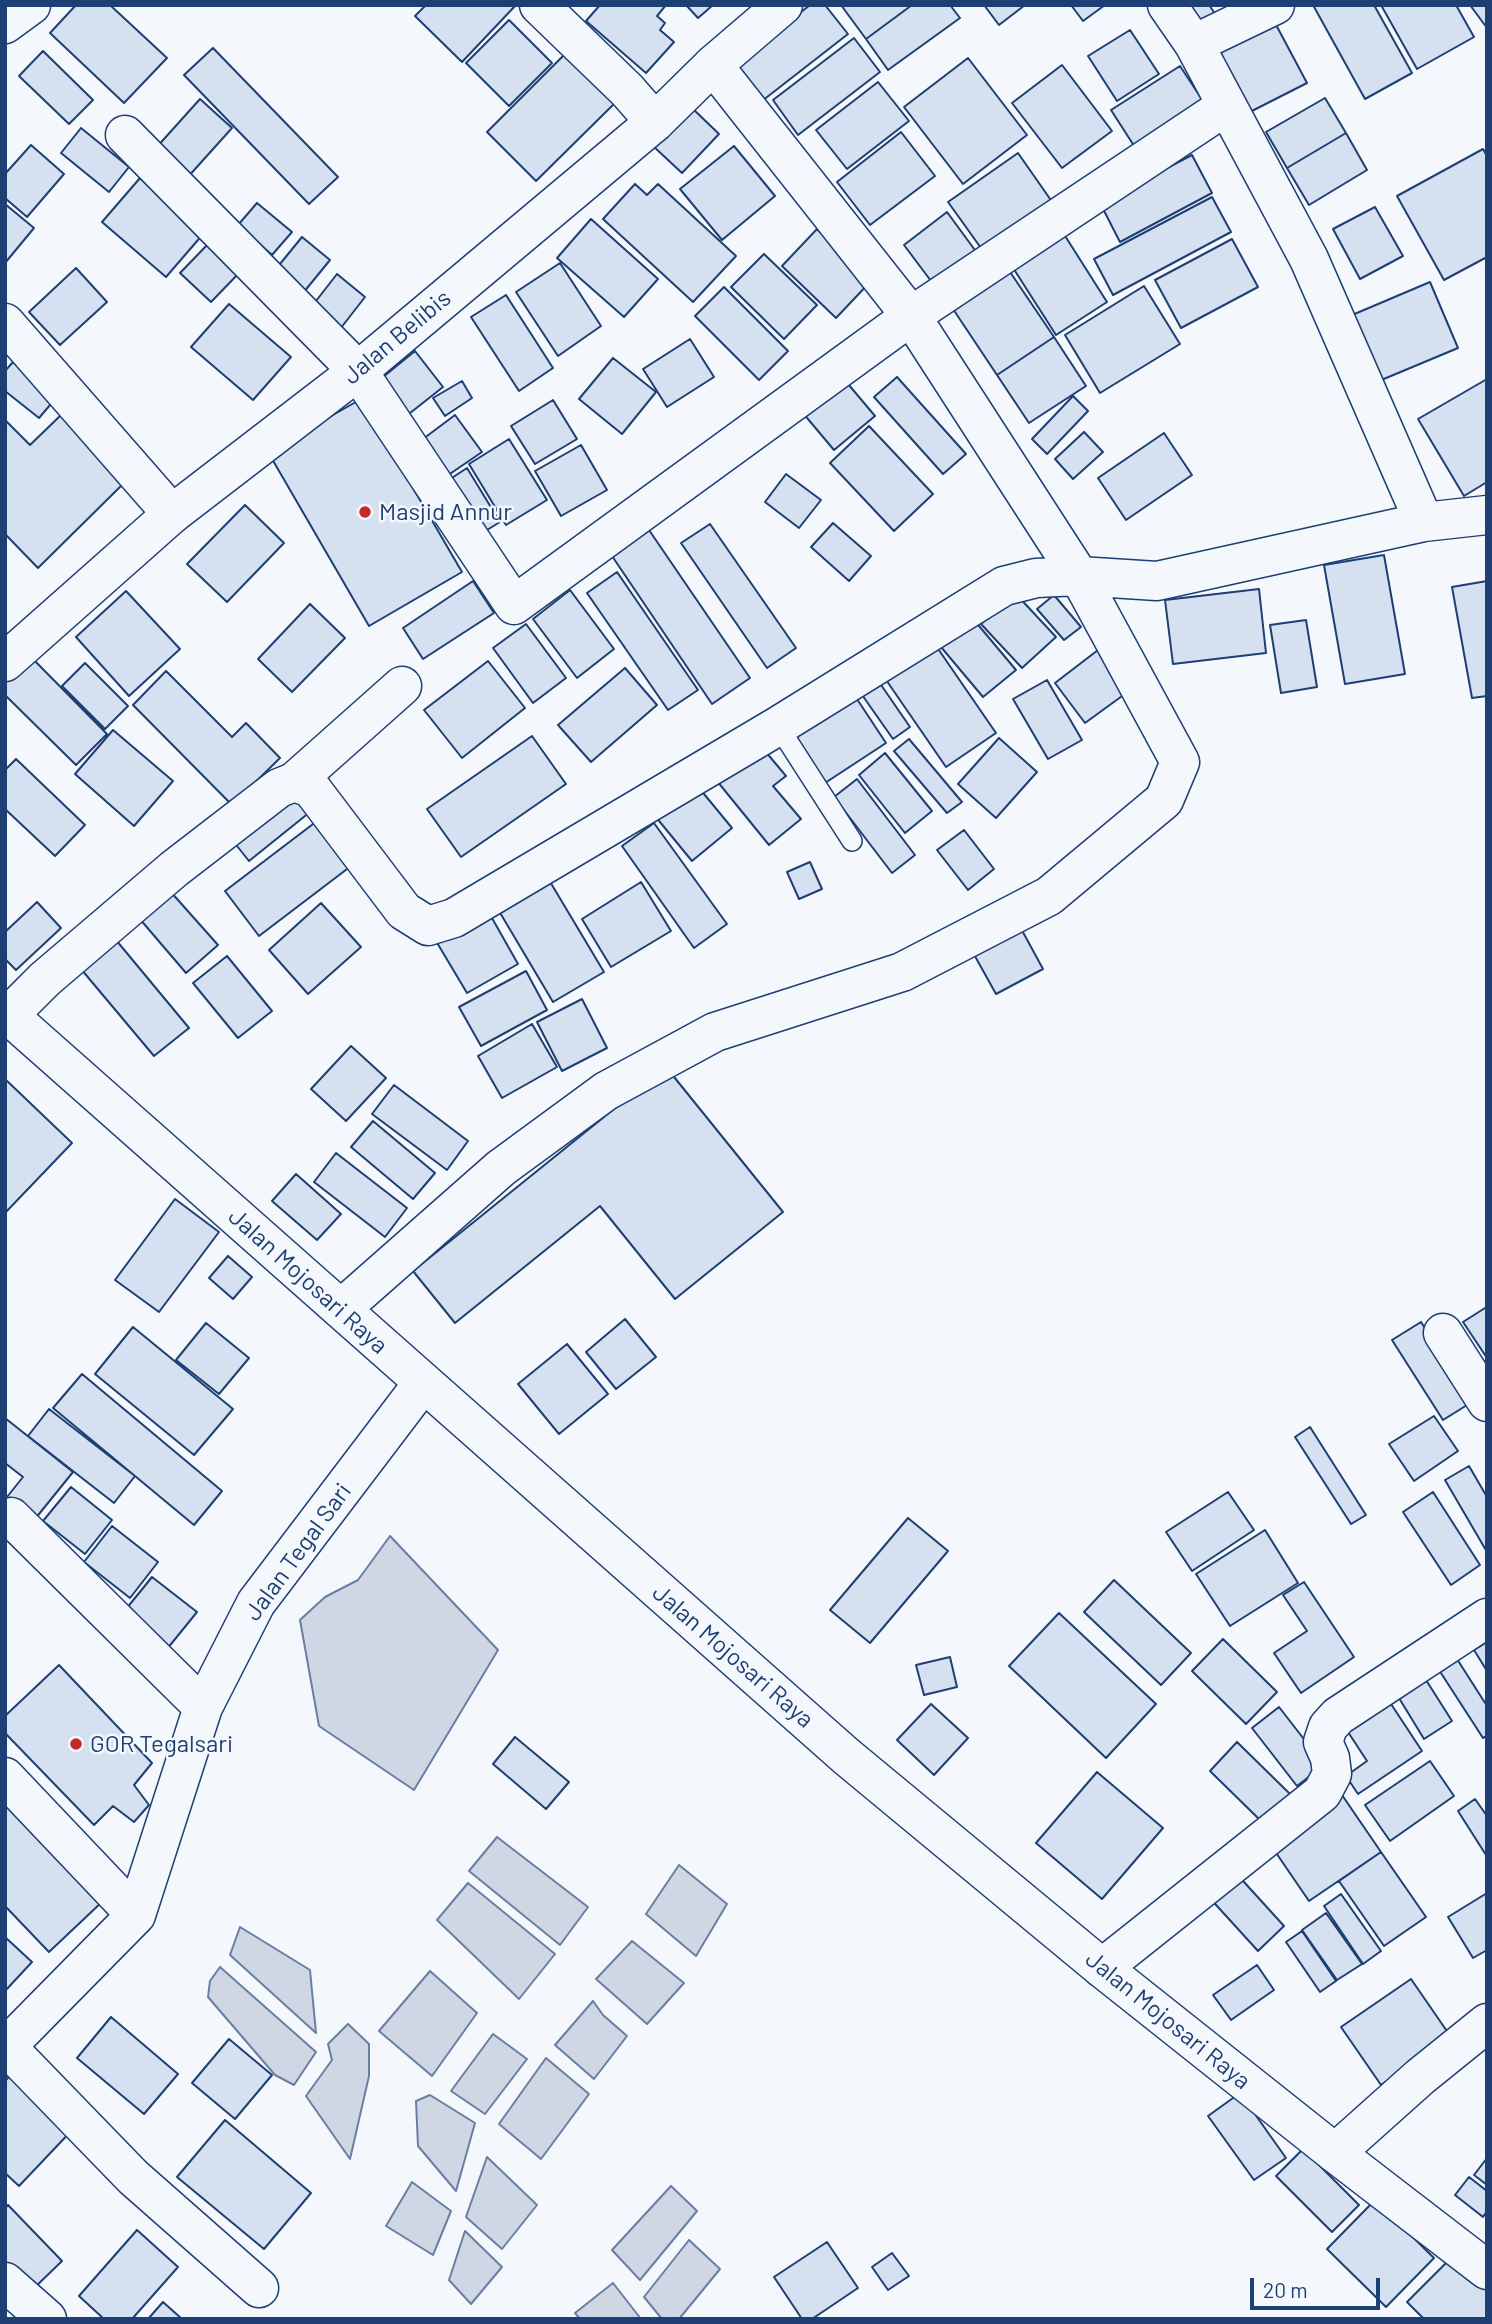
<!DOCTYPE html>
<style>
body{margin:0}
#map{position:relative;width:1492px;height:2324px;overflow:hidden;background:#f4f7fb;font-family:Barlow,sans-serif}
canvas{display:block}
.frame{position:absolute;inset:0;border:7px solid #1d3f73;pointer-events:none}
.scale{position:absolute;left:1250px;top:2278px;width:130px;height:32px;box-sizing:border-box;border:4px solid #1d3f73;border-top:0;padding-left:9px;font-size:21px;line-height:24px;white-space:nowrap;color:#1d3f73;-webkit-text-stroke:5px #f4f7fb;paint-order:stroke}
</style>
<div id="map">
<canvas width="1492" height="2324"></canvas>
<div class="frame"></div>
<div class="scale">20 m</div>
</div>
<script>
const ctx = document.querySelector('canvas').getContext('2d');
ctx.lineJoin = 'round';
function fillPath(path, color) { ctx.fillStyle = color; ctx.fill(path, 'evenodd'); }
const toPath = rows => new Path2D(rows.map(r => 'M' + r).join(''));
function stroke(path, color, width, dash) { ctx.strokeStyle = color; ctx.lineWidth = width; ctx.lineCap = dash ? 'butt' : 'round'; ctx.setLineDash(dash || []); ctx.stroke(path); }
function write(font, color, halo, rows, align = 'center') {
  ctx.font = font + ' Barlow,sans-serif'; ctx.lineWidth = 5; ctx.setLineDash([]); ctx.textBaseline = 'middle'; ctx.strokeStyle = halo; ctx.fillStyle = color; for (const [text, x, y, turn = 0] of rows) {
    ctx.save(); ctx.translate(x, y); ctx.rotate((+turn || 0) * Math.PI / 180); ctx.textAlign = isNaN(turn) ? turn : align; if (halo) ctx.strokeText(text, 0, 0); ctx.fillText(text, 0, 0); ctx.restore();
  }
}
const water = toPath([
 [390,1536,498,1650,414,1790,319,1726,300,1620,325,1597,358,1580,390,1536],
 [497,1837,588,1907,560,1945,469,1871,497,1837],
 [679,1865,727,1904,696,1956,646,1914,679,1865],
 [468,1883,555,1954,519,1999,437,1920,468,1883],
 [240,1927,310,1970,316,2033,230,1955,240,1927],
 [632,1941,684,1983,647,2024,596,1979,632,1941],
 [220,1967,316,2052,294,2085,275,2075,208,1997,210,1981,220,1967],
 [430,1971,477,2013,432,2076,379,2031,430,1971],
 [593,2001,603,2015,627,2036,594,2079,555,2045,593,2001],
 [348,2024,369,2044,369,2076,350,2159,306,2096,332,2060,328,2044,348,2024],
 [493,2034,527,2059,485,2114,451,2091,493,2034],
 [546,2058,589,2094,541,2159,499,2124,546,2058],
 [430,2095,475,2123,456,2191,418,2146,416,2101,430,2095],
 [487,2157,537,2205,502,2249,466,2217,487,2157],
 [412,2182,451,2211,433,2255,386,2226,412,2182],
 [671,2186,697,2211,640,2280,612,2250,671,2186],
 [465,2231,502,2267,471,2304,449,2280,465,2231],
 [689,2240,720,2269,679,2319,662,2319,644,2297,689,2240],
 [613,2283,641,2319,580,2319,575,2313,613,2283]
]);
const building = toPath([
 [76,5,110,5,167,58,124,103,50,33,76,5],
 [426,5,516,5,462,62,415,16,426,5],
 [600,5,666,5,657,16,665,23,660,30,674,42,646,73,586,21,600,5],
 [686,5,713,5,698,18,686,5],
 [810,5,825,5,848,34,753,108,725,72,810,5],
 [841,5,912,5,866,39,841,5],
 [912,5,950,5,960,18,888,70,866,39,912,5],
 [984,5,1025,5,999,25,984,5],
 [1071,5,1105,5,1083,21,1071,5],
 [1181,5,1209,5,1216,15,1197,28,1181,5],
 [1313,5,1374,5,1412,73,1365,99,1313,5],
 [1381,5,1456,5,1474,37,1417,69,1381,5],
 [1470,5,1487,5,1487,28,1470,5],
 [509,20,552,63,509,106,466,63,509,20],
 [1274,21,1307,83,1244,115,1212,54,1274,21],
 [1130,30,1159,74,1117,101,1088,56,1130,30],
 [854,38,880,72,798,135,773,100,854,38],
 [573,46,622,96,536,181,487,132,573,46],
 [213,48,338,177,309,204,184,75,213,48],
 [43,51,93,100,69,124,19,76,43,51],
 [968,58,1027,135,963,184,904,107,968,58],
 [1062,65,1112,131,1062,168,1012,103,1062,65],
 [1180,66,1207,107,1138,152,1111,110,1180,66],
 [878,82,909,121,847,169,816,130,878,82],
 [1325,98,1346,133,1287,168,1266,132,1325,98],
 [200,99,232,128,187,178,155,149,200,99],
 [690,106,719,134,682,173,653,146,690,106],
 [81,128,129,167,109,192,61,153,81,128],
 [901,132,935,176,870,225,837,182,901,132],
 [1346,133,1367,170,1309,205,1287,168,1346,133],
 [31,145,64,174,27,217,5,198,5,174,31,145],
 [734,146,775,196,722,240,680,189,734,146],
 [1483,149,1487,156,1487,257,1444,280,1397,196,1483,149],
 [1018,153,1055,206,986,255,948,202,1018,153],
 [1192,155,1212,193,1120,242,1100,203,1192,155],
 [140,178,204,233,166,277,102,222,140,178],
 [635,184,647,195,658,184,736,256,693,302,603,219,635,184],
 [1212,197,1231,232,1113,295,1094,259,1212,197],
 [257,203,292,232,272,255,238,225,257,203],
 [5,204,34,228,5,263,5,204],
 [1375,207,1403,256,1360,279,1333,229,1375,207],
 [947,212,980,257,937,289,904,245,947,212],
 [591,219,658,279,624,317,557,258,591,219],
 [1060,228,1107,302,1056,335,1008,260,1060,228],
 [817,229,871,281,836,318,782,266,817,229],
 [302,237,330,260,299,298,271,275,302,237],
 [1232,239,1258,287,1181,328,1155,280,1232,239],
 [210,242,241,271,211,302,180,273,210,242],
 [764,254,817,305,784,339,731,287,764,254],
 [560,263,601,326,558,356,516,292,560,263],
 [1004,263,1054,337,997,375,947,300,1004,263],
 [76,268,107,302,60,345,29,312,76,268],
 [337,274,365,297,337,333,309,310,337,274],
 [1430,282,1458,348,1367,386,1338,321,1430,282],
 [1144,286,1180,344,1100,393,1065,335,1144,286],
 [724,287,788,351,759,380,695,316,724,287],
 [506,295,553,368,519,391,471,317,506,295],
 [229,304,291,357,253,400,191,347,229,304],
 [1054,337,1086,386,1029,423,997,375,1054,337],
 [690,339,714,377,667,407,643,369,690,339],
 [415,351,443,387,400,421,372,386,415,351],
 [613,358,656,392,622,434,579,399,613,358],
 [13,362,56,398,39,418,5,391,5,371,13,362],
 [838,372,875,416,834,450,797,406,838,372],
 [897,377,966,454,943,474,874,397,897,377],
 [1487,379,1487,482,1464,496,1418,419,1487,379],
 [462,381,472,398,445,416,433,398,462,381],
 [1073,396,1088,411,1047,454,1032,439,1073,396],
 [361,399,462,572,369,626,268,452,361,399],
 [553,400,577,439,535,464,511,426,553,400],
 [61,415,126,481,38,568,5,534,5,420,30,445,61,415],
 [455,415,482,452,441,480,415,445,455,415],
 [869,426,933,494,894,531,830,463,869,426],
 [1084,432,1103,452,1073,479,1055,459,1084,432],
 [1164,433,1192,475,1126,520,1098,478,1164,433],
 [509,439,547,500,506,525,469,464,509,439],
 [581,445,607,490,561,516,535,471,581,445],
 [467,468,500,522,474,538,441,485,467,468],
 [786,474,821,500,799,528,765,502,786,474],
 [245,505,284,543,227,602,187,564,245,505],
 [833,523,871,556,849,581,811,547,833,523],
 [710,524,796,648,767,668,681,543,710,524],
 [649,530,750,678,712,704,612,556,649,530],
 [1384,555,1405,674,1345,684,1324,565,1384,555],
 [617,572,698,690,668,710,587,593,617,572],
 [473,581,494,613,423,659,403,628,473,581],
 [1487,581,1487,696,1472,698,1452,587,1487,581],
 [1259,589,1266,653,1173,664,1165,600,1259,589],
 [570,590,614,649,577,678,533,619,570,590],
 [126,591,180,649,129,696,76,637,126,591],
 [1015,593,1056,637,1022,668,981,624,1015,593],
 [1054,595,1081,627,1064,640,1037,609,1054,595],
 [310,604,345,638,292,692,258,659,310,604],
 [974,620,1016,670,983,697,941,647,974,620],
 [1306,620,1317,687,1281,693,1270,625,1306,620],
 [526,624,566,678,533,703,493,648,526,624],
 [932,640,996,733,946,767,882,674,932,640],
 [1098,650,1129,691,1085,723,1055,683,1098,650],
 [25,651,107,734,76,765,5,695,5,671,25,651],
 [488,661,525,708,462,758,424,710,488,661],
 [85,663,128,706,105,729,62,686,85,663],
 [625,668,657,705,591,762,558,725,625,668],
 [166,671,232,737,246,723,280,758,232,805,133,705,166,671],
 [877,679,910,727,893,739,860,692,877,679],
 [1047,680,1082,740,1048,759,1013,699,1047,680],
 [851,690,886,743,825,783,790,731,851,690],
 [113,730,173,781,134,826,75,774,113,730],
 [532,736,566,784,461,857,427,809,532,736],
 [999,738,1037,772,996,818,958,784,999,738],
 [909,739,962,802,947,813,894,751,909,739],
 [760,745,786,776,773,786,801,819,769,845,717,781,760,745],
 [885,753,932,811,905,833,859,775,885,753],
 [16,759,85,825,55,856,5,809,5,770,16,759],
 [857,779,915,855,892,873,834,797,857,779],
 [695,783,732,828,692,861,655,816,695,783],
 [289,787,310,812,249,861,229,836,289,787],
 [317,821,351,866,259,936,225,891,317,821],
 [654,823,727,924,694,948,622,846,654,823],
 [964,830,994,869,968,890,937,850,964,830],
 [810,862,822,889,799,899,787,872,810,862],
 [546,875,604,972,553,1002,496,906,546,875],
 [641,882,671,931,611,967,582,919,641,882],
 [170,891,218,945,186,973,139,918,170,891],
 [37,902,61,928,16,970,5,959,5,932,37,902],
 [321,903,361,947,308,994,269,950,321,903],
 [488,911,518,964,467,993,436,941,488,911],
 [1018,923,1043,969,996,994,971,949,1018,923],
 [116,940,189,1028,154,1056,81,969,116,940],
 [227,956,272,1011,238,1038,193,983,227,956],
 [526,971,547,1010,481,1046,459,1007,526,971],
 [582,999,607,1048,562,1071,537,1022,582,999],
 [532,1024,557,1067,502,1098,478,1056,532,1024],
 [351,1046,386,1078,346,1121,311,1089,351,1046],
 [666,1067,783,1212,675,1299,600,1206,455,1323,413,1271,666,1067],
 [5,1079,72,1143,5,1213,5,1079],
 [394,1085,468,1141,447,1170,372,1114,394,1085],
 [373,1121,435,1173,413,1199,351,1147,373,1121],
 [336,1153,407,1208,385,1237,314,1182,336,1153],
 [296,1174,341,1214,317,1240,272,1201,296,1174],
 [175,1199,219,1232,159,1312,115,1280,175,1199],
 [228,1256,252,1277,233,1299,209,1278,228,1256],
 [1485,1308,1487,1310,1487,1358,1463,1322,1485,1308],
 [625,1319,656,1357,616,1389,586,1352,625,1319],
 [1421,1322,1472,1402,1443,1420,1392,1340,1421,1322],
 [206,1323,249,1358,219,1394,176,1360,206,1323],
 [133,1327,233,1409,194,1455,95,1374,133,1327],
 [567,1344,608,1394,559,1434,518,1384,567,1344],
 [82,1374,222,1491,194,1525,53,1408,82,1374],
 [49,1409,135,1476,114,1503,28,1436,49,1409],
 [1434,1416,1458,1451,1414,1481,1389,1444,1434,1416],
 [5,1418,73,1472,35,1519,7,1497,23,1477,5,1463,5,1418],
 [1310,1427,1366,1515,1351,1524,1295,1437,1310,1427],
 [1469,1466,1487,1497,1487,1552,1445,1480,1469,1466],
 [71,1487,112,1520,85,1554,43,1521,71,1487],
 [1228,1492,1254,1530,1192,1571,1166,1532,1228,1492],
 [1433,1492,1480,1565,1451,1585,1403,1512,1433,1492],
 [908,1518,948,1551,870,1643,830,1610,908,1518],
 [112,1526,158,1562,130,1598,84,1562,112,1526],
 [1265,1530,1298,1583,1230,1626,1196,1574,1265,1530],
 [152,1577,197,1612,163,1654,118,1619,152,1577],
 [1114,1580,1191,1653,1161,1685,1084,1612,1114,1580],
 [1304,1582,1354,1657,1301,1693,1274,1653,1307,1631,1283,1595,1304,1582],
 [1059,1613,1156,1704,1106,1758,1009,1666,1059,1613],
 [1223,1639,1277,1692,1246,1724,1192,1671,1223,1639],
 [1487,1642,1487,1671,1474,1650,1487,1642],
 [950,1657,957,1687,924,1695,916,1665,950,1657],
 [1457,1659,1487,1706,1487,1736,1483,1738,1439,1670,1457,1659],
 [59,1665,152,1763,134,1785,149,1805,134,1822,113,1806,94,1825,5,1733,5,1716,59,1665],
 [1426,1680,1452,1721,1424,1739,1399,1698,1426,1680],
 [931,1704,968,1738,934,1775,897,1740,931,1704],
 [1391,1704,1422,1751,1358,1794,1346,1776,1367,1761,1348,1732,1391,1704],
 [1279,1707,1324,1765,1297,1786,1252,1728,1279,1707],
 [515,1737,569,1782,546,1809,493,1764,515,1737],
 [1237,1742,1290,1794,1262,1822,1210,1771,1237,1742],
 [1430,1761,1454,1796,1390,1841,1365,1805,1430,1761],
 [1097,1772,1163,1828,1102,1899,1036,1843,1097,1772],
 [1342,1795,1381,1852,1309,1901,1270,1844,1342,1795],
 [5,1796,104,1900,49,1952,5,1906,5,1796],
 [1475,1799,1487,1816,1486,1855,1458,1811,1475,1799],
 [1381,1852,1426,1917,1384,1946,1339,1881,1381,1852],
 [1234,1871,1284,1926,1258,1951,1207,1895,1234,1871],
 [1487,1893,1487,1950,1473,1958,1448,1917,1487,1893],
 [1341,1894,1381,1951,1363,1964,1324,1906,1341,1894],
 [1326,1913,1362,1964,1337,1980,1302,1930,1326,1913],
 [1302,1931,1336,1981,1320,1992,1286,1942,1302,1931],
 [5,1937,32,1962,5,1991,5,1937],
 [1257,1965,1274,1990,1231,2020,1213,1995,1257,1965],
 [1411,1979,1451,2037,1381,2085,1341,2027,1411,1979],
 [111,2017,178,2074,144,2114,77,2058,111,2017],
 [229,2039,272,2075,235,2119,192,2083,229,2039],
 [16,2070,75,2127,19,2186,5,2173,5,2081,16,2070],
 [1240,2093,1286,2158,1254,2180,1208,2116,1240,2093],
 [225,2120,311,2193,264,2249,177,2177,225,2120],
 [1303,2149,1359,2205,1332,2232,1276,2176,1303,2149],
 [1487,2158,1487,2185,1474,2175,1487,2158],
 [1469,2177,1487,2191,1487,2211,1483,2217,1455,2195,1469,2177],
 [1375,2200,1434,2258,1386,2307,1327,2249,1375,2200],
 [8,2205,62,2261,28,2294,5,2270,5,2208,8,2205],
 [137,2230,178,2267,132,2319,104,2319,79,2296,137,2230],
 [827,2242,858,2288,812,2319,802,2319,774,2277,827,2242],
 [892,2253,909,2276,888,2290,872,2267,892,2253],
 [1454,2255,1487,2288,1487,2319,1424,2319,1407,2302,1454,2255],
 [163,2302,182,2319,148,2319,163,2302]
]);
const service = toPath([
 [778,726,852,841]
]);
const minor = toPath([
 [539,5,627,90,655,122],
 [1167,5,1194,44,1309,259,1424,522],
 [5,24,31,5],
 [1194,44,1275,5],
 [125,135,358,371,514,605,911,316,1226,106],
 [5,323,172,514],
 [294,782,402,686],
 [9,1015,45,979,174,869,279,788,294,782,311,788,404,911,428,926,454,918,778,726,1004,586,1036,578,1079,576,1157,581,1424,522,1487,515],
 [341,1309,501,1168,606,1091,715,1032,902,972,1049,896,1164,800,1180,762,1079,576,911,316,713,65],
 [1443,1333,1487,1402],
 [11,1517,203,1707],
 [5,1777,136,1915],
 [1102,1968,1322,1793,1332,1774,1330,1758,1323,1742,1328,1727,1338,1716,1487,1618],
 [5,2045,133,2177,259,2288],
 [5,2048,136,1915,203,1707,256,1603,423,1383],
 [1335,2153,1420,2077,1487,2023],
 [5,2282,47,2319]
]);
const tertiary = toPath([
 [5,662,172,514,358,371,655,122,713,65,783,5],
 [5,1012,846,1756,1102,1968,1335,2153,1487,2270]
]);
const markers = [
 [365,512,7,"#c62828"],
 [76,1744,7,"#c62828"]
];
const streetNames = [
 ["Jalan Belibis",397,337,-40],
 ["Jalan Mojosari Raya",308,1281,42],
 ["Jalan Tegal Sari",298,1552,-54],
 ["Jalan Mojosari Raya",733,1656,41],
 ["Jalan Mojosari Raya",1168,2020,39]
];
const poiNames = [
 ["Masjid Annur",379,512],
 ["GOR Tegalsari",90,1744]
];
fillPath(water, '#cfd7e4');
stroke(water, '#687fa3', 2);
fillPath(building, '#d5e0f0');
stroke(building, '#1d3f73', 2);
stroke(service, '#1d3f73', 22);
stroke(minor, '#1d3f73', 41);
stroke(tertiary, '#1d3f73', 41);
stroke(service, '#f4f7fb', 19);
stroke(minor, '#f4f7fb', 38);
stroke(tertiary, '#f4f7fb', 38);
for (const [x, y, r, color] of markers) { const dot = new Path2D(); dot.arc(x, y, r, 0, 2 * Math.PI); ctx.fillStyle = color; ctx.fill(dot); stroke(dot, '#f4f7fb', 2.5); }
write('24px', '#1d3f73', '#f4f7fb', streetNames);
write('24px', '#1d3f73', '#f4f7fb', poiNames, 'left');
</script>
